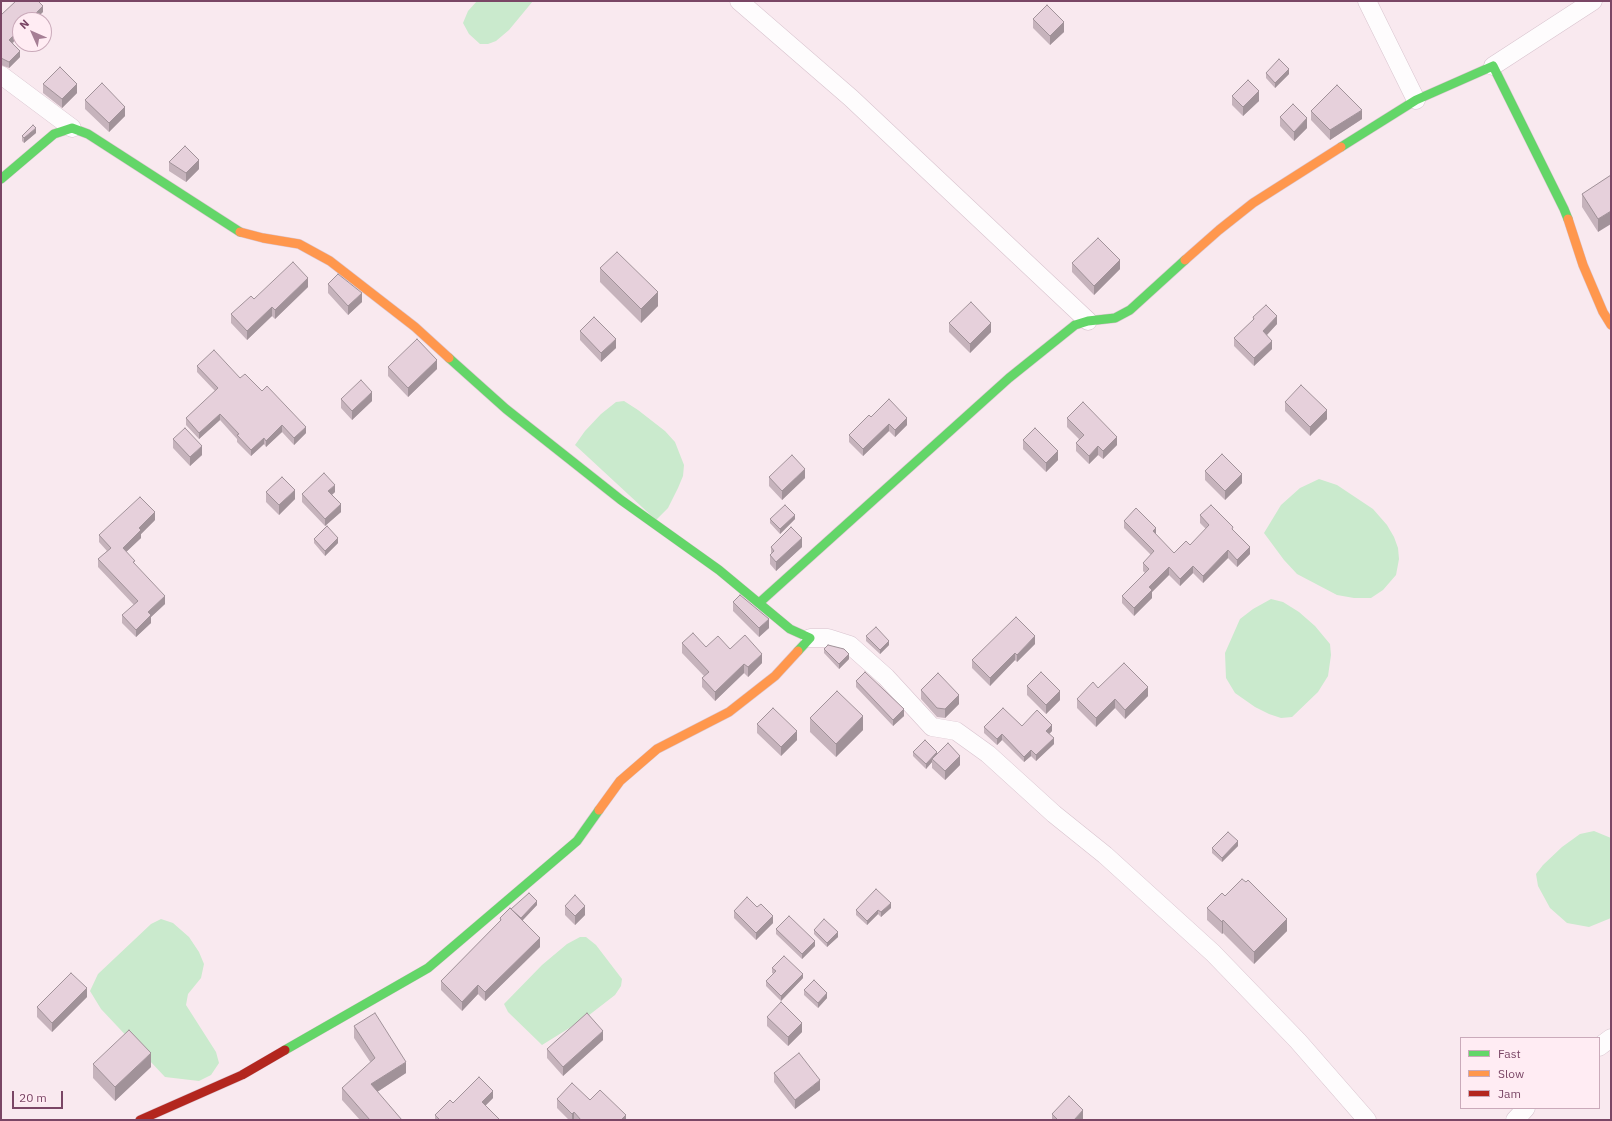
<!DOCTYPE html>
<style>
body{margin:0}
#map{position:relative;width:1612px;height:1121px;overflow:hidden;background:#f9e9ef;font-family:"IBM Plex Sans",sans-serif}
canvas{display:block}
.frame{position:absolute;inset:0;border:2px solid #7a4665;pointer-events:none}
.legend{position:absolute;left:1460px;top:1037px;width:140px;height:72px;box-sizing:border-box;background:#ffecf3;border:1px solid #caaaba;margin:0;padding:5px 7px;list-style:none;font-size:12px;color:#7a4665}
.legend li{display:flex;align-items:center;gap:8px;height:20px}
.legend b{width:20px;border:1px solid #caaaba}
.north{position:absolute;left:12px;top:12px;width:40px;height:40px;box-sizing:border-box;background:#ffecf3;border:1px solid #caaaba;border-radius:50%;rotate:315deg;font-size:11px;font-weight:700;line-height:16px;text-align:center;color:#7a4665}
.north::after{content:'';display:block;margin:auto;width:14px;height:18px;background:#a67f95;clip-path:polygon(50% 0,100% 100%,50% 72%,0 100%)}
.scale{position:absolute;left:12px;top:1091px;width:51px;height:18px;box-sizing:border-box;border:2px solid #7a4665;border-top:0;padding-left:5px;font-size:12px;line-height:14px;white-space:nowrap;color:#7a4665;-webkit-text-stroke:3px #ffecf3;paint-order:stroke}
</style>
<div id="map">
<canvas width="1612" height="1121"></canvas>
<div class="frame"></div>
<ul class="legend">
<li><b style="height:5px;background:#63d668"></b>Fast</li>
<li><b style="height:5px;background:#ff974d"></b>Slow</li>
<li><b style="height:5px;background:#b3261e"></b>Jam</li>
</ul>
<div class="north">N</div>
<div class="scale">20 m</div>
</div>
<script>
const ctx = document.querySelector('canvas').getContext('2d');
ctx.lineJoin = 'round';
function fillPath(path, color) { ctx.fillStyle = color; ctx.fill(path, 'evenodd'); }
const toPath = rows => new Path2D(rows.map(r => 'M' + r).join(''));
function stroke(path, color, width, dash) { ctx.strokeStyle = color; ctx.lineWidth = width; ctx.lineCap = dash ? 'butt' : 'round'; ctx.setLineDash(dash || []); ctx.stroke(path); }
const water = toPath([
 [477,1,533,1,509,30,496,41,488,44,480,44,469,34,463,23,468,11],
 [624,401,638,410,665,431,675,442,684,465,683,476,678,488,668,508,656,520,575,445,585,431,601,414,616,402],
 [1319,479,1337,485,1373,509,1387,525,1394,537,1398,548,1399,559,1396,575,1383,590,1371,598,1354,598,1337,595,1297,574,1284,560,1264,533,1281,505,1300,488],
 [1271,599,1283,602,1299,612,1315,626,1330,644,1331,655,1328,676,1318,692,1292,717,1281,718,1269,714,1255,707,1235,693,1226,678,1225,653,1240,619,1253,609],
 [1594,831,1611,838,1611,918,1589,927,1567,923,1550,908,1538,886,1536,874,1543,865,1562,847,1580,834],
 [161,919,173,923,189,937,199,952,204,964,201,978,188,994,186,1005,216,1052,219,1063,211,1075,199,1081,165,1077,101,1009,90,991,98,974,151,924],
 [580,937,586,937,596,945,622,979,621,986,615,995,584,1019,542,1045,508,1012,504,1004,542,965,567,944]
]);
const street = toPath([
 [739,1,851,98,1088,321],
 [1367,1,1416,100],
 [1493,66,1593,1],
 [1,75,72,128],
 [810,638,828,638,850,645,886,677,932,727,956,731,988,754,1054,814,1105,855,1213,953,1298,1041,1367,1120],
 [1599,1047,1611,1038],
 [1515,1120,1526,1108]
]);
const fast = toPath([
 [1341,147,1416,100,1493,66,1564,209,1568,219],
 [1,179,54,134,72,128,88,134,240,232],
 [449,358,506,409,621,500,719,570,790,629,810,638,798,651],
 [759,603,1009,378,1075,325,1088,321,1115,318,1130,310,1185,260],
 [285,1050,428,968,577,841,599,810]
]);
const slow = toPath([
 [1568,219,1583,265,1603,312,1611,325],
 [240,232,263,238,299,244,330,261,415,327,449,358],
 [1185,260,1219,230,1253,203,1341,147],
 [599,810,620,781,657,749,729,712,775,676,798,651]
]);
const jam = toPath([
 [140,1120,242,1075,285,1050]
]);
const wall = toPath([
 [43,12,20,20,20,35,13,43,20,57,9,68,1,65,1,15],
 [1033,19,1064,32,1050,45,1033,28],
 [1266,73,1289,74,1275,88,1266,78],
 [43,84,77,93,62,108,43,93],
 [1232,96,1259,101,1243,116,1232,105],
 [85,100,125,116,109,132,85,109],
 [1311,111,1362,119,1330,140,1311,120],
 [1280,117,1307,128,1294,141,1280,126],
 [36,133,24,143,22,141,22,136],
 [169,162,199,169,186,182,169,171],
 [1611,175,1598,232,1582,207,1582,194],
 [1072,263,1120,269,1094,295,1072,272],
 [600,268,658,306,641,323,600,282],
 [328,284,362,302,348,315,328,293],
 [308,287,275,319,272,316,247,340,231,323,231,314,254,299],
 [1253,317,1277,324,1267,335,1272,349,1254,366,1234,346,1234,338,1253,320],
 [949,323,991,332,970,353,949,332],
 [580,331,616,348,601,362,580,340],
 [197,366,240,378,262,391,306,433,294,445,282,432,266,447,264,444,251,456,237,442,237,439,220,420,199,439,186,425,186,418,215,391,197,372],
 [388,367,437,369,408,397,388,376],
 [341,399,372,401,352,420,341,408],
 [1285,402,1327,419,1310,436,1285,411],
 [871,417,907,425,895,437,889,431,863,456,849,442,849,435],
 [1067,418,1117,445,1103,459,1098,455,1089,464,1076,451,1076,443,1079,439,1067,427],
 [173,439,202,455,190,466,173,448],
 [1023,440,1058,460,1046,472,1023,449],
 [1205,471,1242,483,1225,500,1205,480],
 [769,477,805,478,782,500,769,486],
 [266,492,295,499,279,515,266,502],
 [335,492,332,495,341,512,325,526,302,502,302,494],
 [1200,515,1233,530,1250,554,1237,567,1228,558,1203,583,1193,573,1180,586,1169,575,1152,592,1152,598,1134,616,1122,603,1122,596,1145,573,1143,571,1143,563,1151,555,1124,528,1124,521,1156,535,1174,553,1190,545,1206,529,1200,523],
 [770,519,795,519,780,534,770,523],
 [155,520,141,534,141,538,126,552,165,604,151,617,151,623,136,637,122,623,122,615,134,605,98,567,98,559,107,551,99,542,99,535],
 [314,539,338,543,325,556,314,543],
 [771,547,802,547,776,571,770,564,770,555,771,554],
 [733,602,769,628,759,637,733,611],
 [866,636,889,645,880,654,866,641],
 [682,643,706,647,730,649,762,663,748,677,744,673,715,701,702,687,702,678,704,676,682,653],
 [1035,644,1017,662,1015,660,990,686,972,668,972,660],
 [824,649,849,659,839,669,824,653],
 [856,681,904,716,893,726,856,687],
 [1027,686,1060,700,1046,714,1027,695],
 [1098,688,1148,696,1125,719,1115,708,1096,727,1077,708,1077,699],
 [921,690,959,704,945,718,937,717,921,699],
 [810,718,863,730,836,757,810,732],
 [757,724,797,740,781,756,757,733],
 [1022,726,1052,731,1049,734,1054,744,1036,761,1031,756,1024,762,1002,740,997,745,984,733,984,727],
 [913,752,937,754,960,765,945,780,932,768,932,762,926,769,913,756],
 [1238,846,1222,862,1212,853,1212,848],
 [1225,896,1287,931,1254,964,1223,933,1222,934,1207,920,1207,908],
 [537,905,522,921,540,947,485,1001,478,994,462,1011,441,990,441,981,500,921,500,918,511,910,511,909],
 [565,906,585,915,575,925,565,915],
 [891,908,881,917,878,914,867,925,856,915,856,910],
 [734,911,773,923,756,940,734,918],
 [776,929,815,946,802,959,776,934],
 [814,930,838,937,827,947,814,934],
 [772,968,803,978,781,1001,766,986,766,981,774,974,772,973],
 [804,990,827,998,818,1008,804,995],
 [87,997,52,1032,37,1017,37,1007],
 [767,1017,802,1032,788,1046,767,1026],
 [354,1026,406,1073,377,1092,402,1120,360,1120,342,1100,342,1088,371,1063,354,1038],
 [603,1040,563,1076,547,1058,547,1049],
 [93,1064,151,1067,115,1101,93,1078],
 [774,1073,820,1090,795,1109,774,1082],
 [493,1098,485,1106,500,1120,435,1120,435,1115,453,1103],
 [557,1099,590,1100,626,1120,569,1120,557,1108],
 [1052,1114,1083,1119,1082,1120,1052,1120]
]);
const shadedWall = toPath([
 [43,6,43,12,35,20,29,20],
 [1064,22,1064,32,1050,45,1050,36],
 [20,29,20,35,9,46,9,40],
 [20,51,20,57,9,68,9,62],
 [1289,69,1289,74,1275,88,1275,83],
 [77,84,77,93,62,108,62,99],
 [1259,91,1259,101,1243,116,1243,107],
 [125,107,125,116,109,132,109,123],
 [1362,110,1362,119,1330,140,1330,130],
 [1307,118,1307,128,1294,141,1294,132],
 [36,128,36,133,24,143,24,138],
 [199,160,199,169,186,182,186,173],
 [1611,211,1611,224,1598,232,1598,219],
 [1120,260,1120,269,1094,295,1094,286],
 [308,278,308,287,275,319,275,310],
 [658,292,658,306,641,323,641,309],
 [362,293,362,302,348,315,348,306],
 [272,307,272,316,247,340,247,331],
 [1277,316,1277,324,1263,339,1263,331],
 [991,323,991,332,970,353,970,344],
 [616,339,616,348,601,362,601,353],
 [1272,341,1272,349,1254,366,1254,358],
 [437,360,437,369,408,397,408,388],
 [372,392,372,401,352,420,352,411],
 [1327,410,1327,419,1310,436,1310,427],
 [220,414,220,420,199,439,199,433],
 [907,418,907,425,895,437,895,430],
 [889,424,889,431,863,456,863,449],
 [282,425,282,432,266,447,266,441],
 [306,427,306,433,294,445,294,438],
 [1117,437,1117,445,1103,459,1103,451],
 [264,438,264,444,251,456,251,450],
 [202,446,202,455,190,466,190,457],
 [1098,446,1098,455,1089,464,1089,456],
 [1058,451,1058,460,1046,472,1046,463],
 [805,469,805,478,782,500,782,491],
 [1242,474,1242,483,1225,500,1225,491],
 [335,485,335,492,328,498,328,491],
 [295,490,295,499,279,515,279,505],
 [341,504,341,512,325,526,325,519],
 [155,512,155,520,141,534,141,538,123,555,123,548,139,528],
 [795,515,795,519,780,534,780,529],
 [1156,528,1156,536,1153,531],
 [338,538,338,543,325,556,325,551],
 [802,538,802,547,776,571,776,562],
 [1250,547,1250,554,1237,567,1237,560],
 [1228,550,1228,558,1203,583,1203,576],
 [1193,566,1193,573,1180,586,1180,579],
 [1169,567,1169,575,1152,592,1152,598,1134,616,1134,608,1149,587],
 [165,596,165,604,151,617,151,623,136,637,136,630,148,612],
 [769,619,769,628,759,637,759,628],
 [1035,636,1035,644,1017,662,1017,655],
 [889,641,889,645,880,654,880,650],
 [1015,653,1015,660,990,686,990,678],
 [762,654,762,663,748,677,748,667],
 [849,654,849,659,839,669,839,664],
 [744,664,744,673,715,701,715,692],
 [1148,687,1148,696,1125,719,1125,710],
 [1060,691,1060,700,1046,714,1046,705],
 [959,695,959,704,945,718,945,709],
 [1115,699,1115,708,1096,727,1096,718],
 [904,709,904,716,893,726,893,720],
 [863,716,863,730,836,757,836,744],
 [1052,725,1052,731,1046,737,1046,731],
 [797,731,797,740,781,756,781,747],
 [1002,734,1002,740,997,745,997,739],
 [1054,738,1054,744,1036,761,1036,755],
 [1031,750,1031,756,1024,762,1024,757],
 [937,752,937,757,932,759,932,762,926,769,926,764],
 [960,756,960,765,945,780,945,771],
 [1238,841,1238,846,1222,862,1222,858],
 [537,901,537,905,521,922,521,918],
 [891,903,891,908,881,917,881,912],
 [585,906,585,915,575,925,575,916],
 [878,910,878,914,867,925,867,921],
 [773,916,773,923,756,940,756,933],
 [1287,919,1287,931,1254,964,1254,952],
 [1223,920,1223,933,1222,934,1222,922],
 [838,932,838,937,827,947,827,943],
 [540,938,540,947,485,1001,485,992],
 [815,941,815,946,802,959,802,954],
 [803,974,803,978,781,1001,781,996],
 [478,985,478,994,462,1011,462,1002],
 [87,988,87,997,52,1032,52,1023],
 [827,993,827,998,818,1008,818,1003],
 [802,1023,802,1032,788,1046,788,1037],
 [603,1031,603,1040,563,1076,563,1067],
 [151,1053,151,1067,115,1101,115,1087],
 [406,1062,406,1073,371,1096,371,1084],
 [820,1080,820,1090,795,1109,795,1100],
 [493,1091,493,1098,482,1109,482,1102],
 [1083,1110,1083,1119,1082,1120,1074,1120],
 [574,1112,574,1120,572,1120,572,1114],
 [626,1115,626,1120,621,1120]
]);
const building = toPath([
 [16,1,38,1,43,6,29,20,20,20,20,29,9,40,20,51,9,62,1,58,1,15,16,1],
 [1047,5,1064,22,1050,36,1033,19,1047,5],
 [1279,59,1289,69,1275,83,1266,73,1279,59],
 [60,67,77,84,62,99,43,84,60,67],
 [1248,80,1259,91,1243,107,1232,96,1248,80],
 [102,83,125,107,109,123,85,100,102,83],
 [1337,85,1362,110,1330,130,1311,111,1337,85],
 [1293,104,1307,118,1294,132,1280,117,1293,104],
 [33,125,36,128,24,138,22,136,33,125],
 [185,146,199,160,186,173,169,162,185,146],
 [1611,175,1611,211,1598,219,1582,194,1611,175],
 [1098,238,1120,260,1094,286,1072,263,1098,238],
 [617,252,658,292,641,309,600,268,617,252],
 [293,262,308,278,275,310,272,307,247,331,231,314,251,296,254,299,293,262],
 [338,274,362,293,348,306,328,284,338,274],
 [971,302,991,323,970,344,949,323,971,302],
 [1266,305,1277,316,1263,331,1272,341,1254,358,1234,338,1254,319,1253,317,1266,305],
 [594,317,616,339,601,353,580,331,594,317],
 [417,339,437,360,408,388,388,367,417,339],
 [214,350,240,378,245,374,262,391,267,386,306,427,294,438,282,425,266,441,264,438,251,450,237,435,239,434,220,414,199,433,186,418,218,388,197,366,214,350],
 [361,380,372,392,352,411,341,399,361,380],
 [1301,385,1327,410,1310,427,1285,402,1301,385],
 [889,399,907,418,895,430,889,424,863,449,849,435,869,415,871,417,889,399],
 [1083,402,1117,437,1103,451,1098,446,1089,456,1076,443,1084,435,1067,418,1083,402],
 [185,428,202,446,190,457,173,439,185,428],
 [1035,428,1058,451,1046,463,1023,440,1035,428],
 [1222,454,1242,474,1225,491,1205,471,1222,454],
 [792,455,805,469,782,491,769,477,792,455],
 [324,473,335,485,328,491,341,504,325,519,302,494,324,473],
 [282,477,295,490,279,505,266,492,282,477],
 [140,497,155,512,139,528,141,530,123,548,135,561,133,562,165,596,148,612,151,615,136,630,122,615,138,601,98,559,111,548,99,535,140,497],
 [785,505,795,515,780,529,770,519,785,505],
 [1211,505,1233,527,1232,529,1250,547,1237,560,1228,550,1203,576,1193,566,1180,579,1169,567,1149,587,1152,590,1134,608,1122,596,1149,569,1143,563,1154,551,1124,521,1136,508,1156,528,1153,531,1174,553,1186,541,1190,545,1209,525,1200,515,1211,505],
 [327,526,338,538,325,551,314,539,327,526],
 [791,527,802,538,776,562,770,555,774,551,771,547,791,527],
 [740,595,769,619,759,628,733,602,740,595],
 [1016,617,1035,636,1017,655,1015,653,990,678,972,660,1016,617],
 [876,627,889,641,880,650,866,636,876,627],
 [693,633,706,647,718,636,730,649,745,635,762,654,748,667,744,664,715,692,702,678,709,672,682,643,693,633],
 [828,645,844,649,849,654,839,664,824,649,828,645],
 [1124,663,1148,687,1125,710,1115,699,1096,718,1077,699,1093,682,1098,688,1124,663],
 [865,672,904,709,893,720,856,681,865,672],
 [1041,672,1060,691,1046,705,1027,686,1041,672],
 [938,673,959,695,945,709,937,708,921,690,938,673],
 [837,691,863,716,836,744,810,718,837,691],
 [773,708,797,731,781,747,757,724,773,708],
 [1003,708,1022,726,1037,710,1052,725,1046,731,1054,738,1036,755,1031,750,1024,757,1002,734,997,739,984,727,1003,708],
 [925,740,937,752,926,764,913,752,925,740],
 [948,743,960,756,945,771,932,759,948,743],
 [1228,832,1238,841,1222,858,1212,848,1228,832],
 [1242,879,1246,882,1248,880,1287,919,1254,952,1223,920,1222,922,1207,908,1222,893,1225,896,1242,879],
 [876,889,891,903,881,912,878,910,867,921,856,910,876,889],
 [529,893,537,901,521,918,511,909,529,893],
 [575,895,585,906,575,916,565,906,575,895],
 [747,897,757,907,761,904,773,916,756,933,734,911,747,897],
 [510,908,540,938,485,992,478,985,462,1002,441,981,501,920,500,918,510,908],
 [789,916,815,941,802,954,776,929,789,916],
 [824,919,838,932,827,943,814,930,824,919],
 [784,956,803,974,781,996,766,981,776,971,772,968,784,956],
 [71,973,87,988,52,1023,37,1007,71,973],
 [814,980,827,993,818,1003,804,990,814,980],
 [781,1002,802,1023,788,1037,767,1017,781,1002],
 [375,1013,406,1062,371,1084,402,1120,370,1120,342,1088,375,1058,354,1026,375,1013],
 [587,1013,603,1031,563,1067,547,1049,587,1013],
 [129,1030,151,1053,115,1087,93,1064,129,1030],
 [799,1053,820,1080,795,1100,774,1073,799,1053],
 [479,1077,493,1091,482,1102,500,1120,440,1120,435,1115,450,1100,453,1103,479,1077],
 [572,1083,590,1100,600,1090,626,1115,621,1120,581,1120,574,1112,572,1114,557,1099,572,1083],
 [1069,1096,1083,1110,1074,1120,1058,1120,1052,1114,1069,1096]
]);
fillPath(water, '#caeacd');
stroke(street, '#d8c3ce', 19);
stroke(fast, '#dac4cf', 10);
stroke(slow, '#dac4cf', 10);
stroke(jam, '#dac4cf', 10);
stroke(street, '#fefcfd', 18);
stroke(fast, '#63d668', 9);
stroke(slow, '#ff974d', 9);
stroke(jam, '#b3261e', 9);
fillPath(wall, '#c6b3bc');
fillPath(shadedWall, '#a19299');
fillPath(building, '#e6d0db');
stroke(building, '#a19299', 1);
</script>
